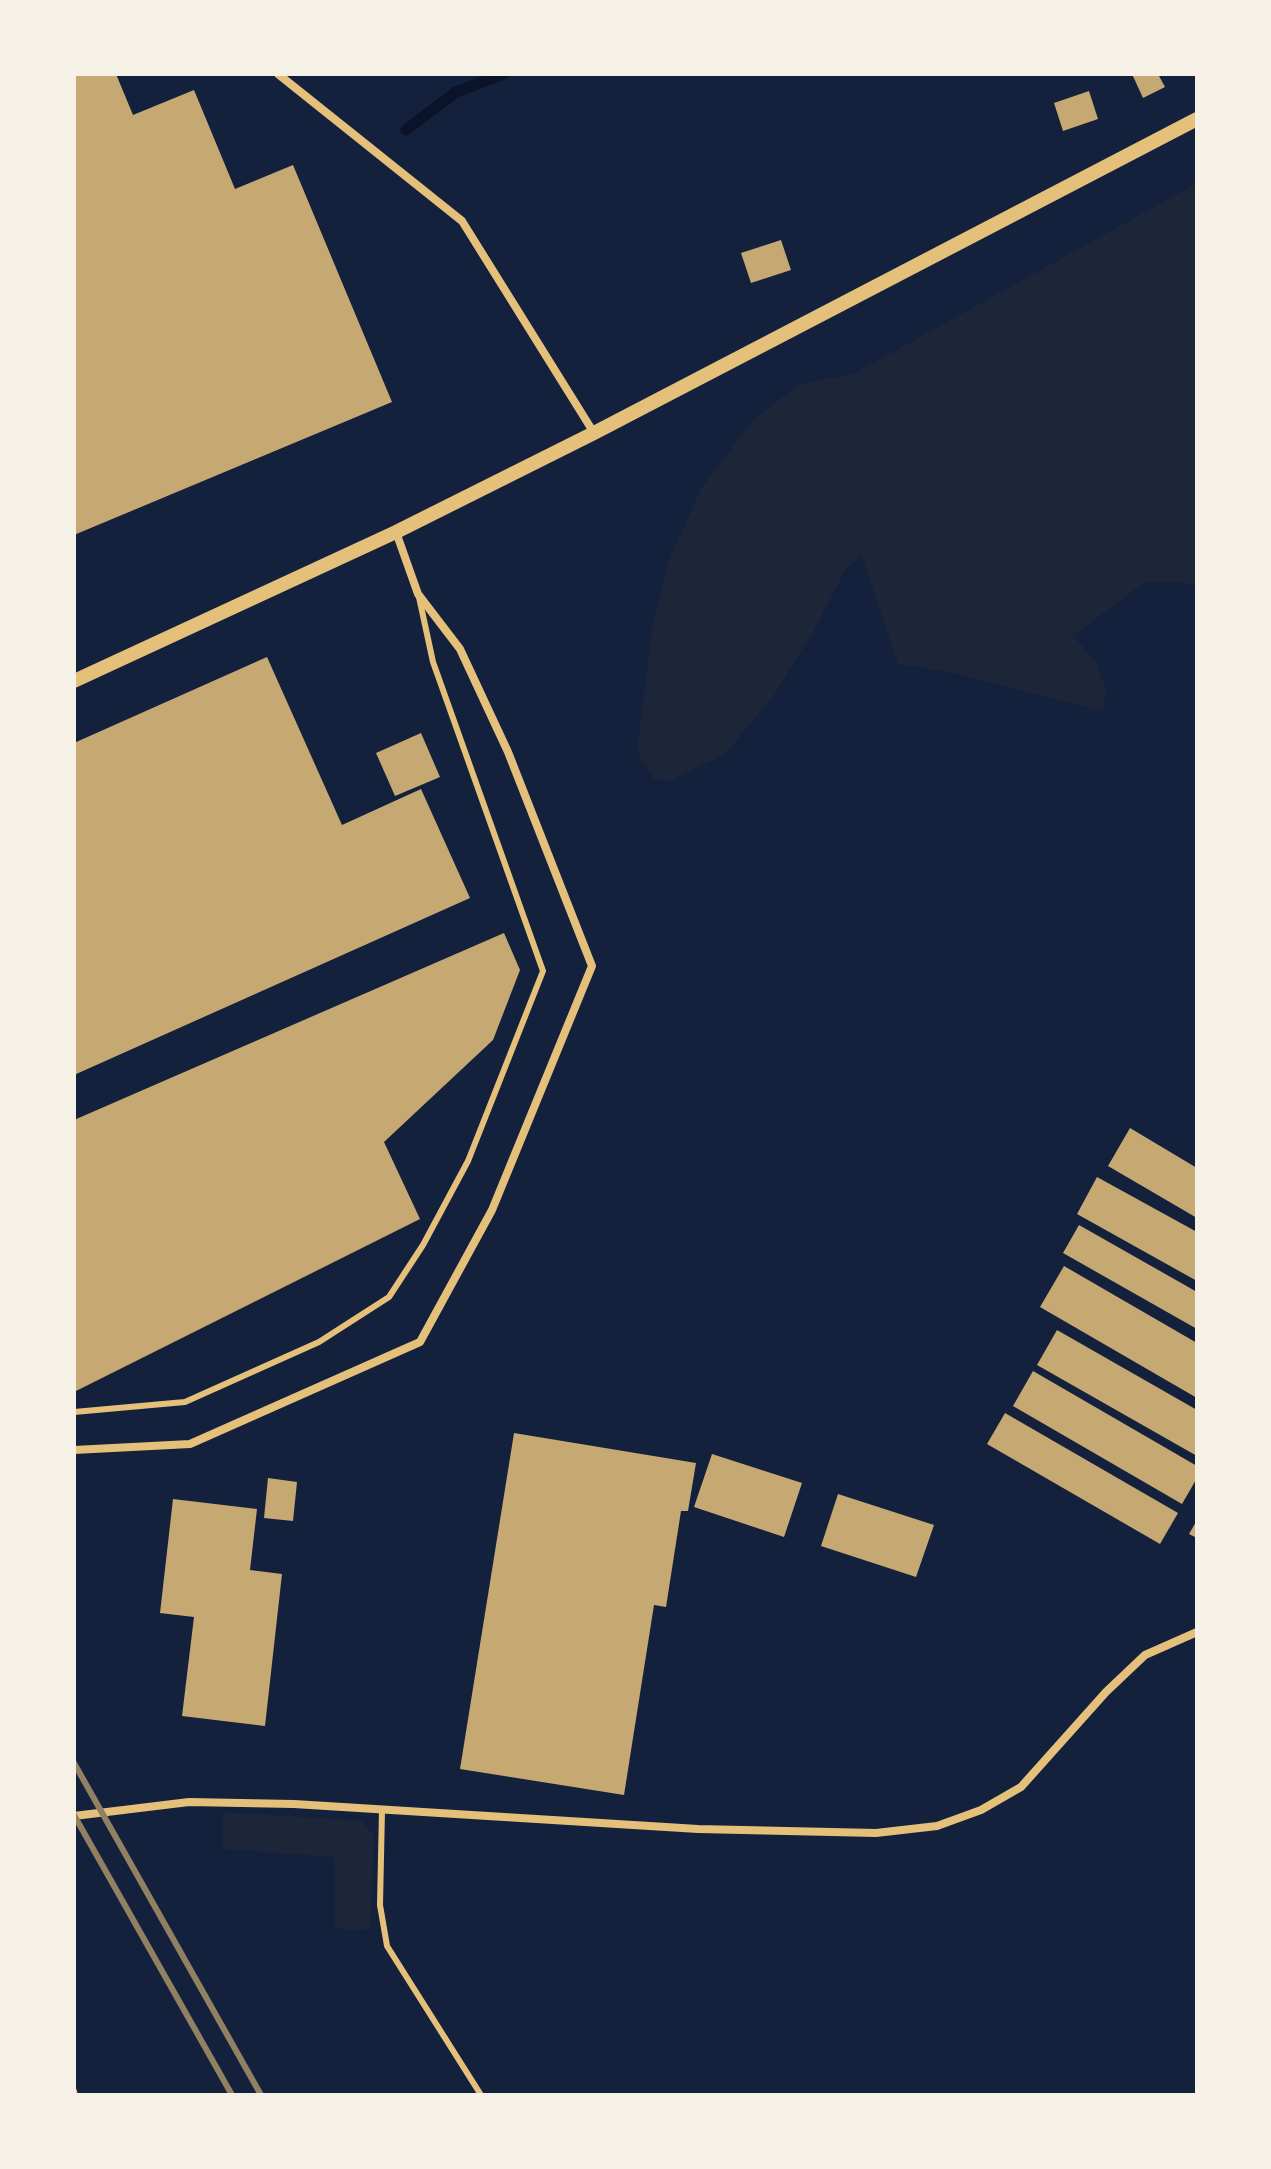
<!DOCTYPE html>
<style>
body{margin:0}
#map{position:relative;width:1271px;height:2169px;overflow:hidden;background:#14213d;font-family:"IBM Plex Sans",sans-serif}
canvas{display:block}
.frame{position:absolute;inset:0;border:76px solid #f6f1e7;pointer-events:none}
</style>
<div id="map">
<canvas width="1271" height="2169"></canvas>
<div class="frame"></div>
</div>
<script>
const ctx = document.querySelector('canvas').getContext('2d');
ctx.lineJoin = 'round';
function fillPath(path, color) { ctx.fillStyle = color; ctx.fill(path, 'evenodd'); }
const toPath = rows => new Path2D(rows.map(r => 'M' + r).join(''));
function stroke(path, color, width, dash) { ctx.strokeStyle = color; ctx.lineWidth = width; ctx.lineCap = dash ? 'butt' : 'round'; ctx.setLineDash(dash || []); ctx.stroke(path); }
const green = toPath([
 [1197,183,1197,587,1184,583,1145,582,1073,636,1096,661,1106,691,1103,712,955,673,898,664,862,555,845,570,812,634,773,696,725,754,669,781,654,779,637,752,652,629,668,562,702,487,754,419,800,384,853,374],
 [223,1812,362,1821,374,1836,370,1929,348,1930,335,1927,335,1857,223,1849]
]);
const stream = toPath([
 [406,130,456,92,504,74]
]);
const building = toPath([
 [74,74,116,74,133,115,194,90,235,189,293,165,392,402,74,535],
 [1132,74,1158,74,1165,87,1143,98],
 [1089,91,1098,119,1063,131,1054,103],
 [781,240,791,270,751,283,741,253],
 [267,657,342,825,421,789,470,898,74,1075,74,743],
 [421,733,440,777,395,796,376,753],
 [504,933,520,970,493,1040,384,1142,420,1219,74,1392,74,1120],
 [1130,1128,1197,1168,1197,1218,1108,1166],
 [1097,1177,1197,1232,1197,1281,1077,1214],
 [1079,1225,1197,1292,1197,1329,1063,1253],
 [1064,1266,1197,1343,1197,1398,1040,1307],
 [1057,1330,1197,1410,1197,1456,1037,1365],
 [1033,1371,1197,1466,1197,1478,1182,1504,1013,1406],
 [1005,1413,1178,1513,1160,1544,987,1444],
 [514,1433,696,1463,688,1511,681,1511,666,1607,654,1605,624,1795,460,1769],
 [712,1454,802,1483,784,1537,694,1507],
 [268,1478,297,1482,293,1521,264,1518],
 [838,1494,934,1525,916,1577,821,1546],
 [173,1499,257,1509,250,1570,282,1574,265,1726,182,1716,194,1617,160,1613],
 [1197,1520,1197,1538,1189,1534]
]);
const service = toPath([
 [74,1412,185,1402,319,1342,389,1297,423,1245,468,1161,543,971,433,662,419,597],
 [382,1810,380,1905,387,1946,481,2095],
 [74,2091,75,2095]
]);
const minor = toPath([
 [278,74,462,221,594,433],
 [74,1450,190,1444,420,1342,492,1210,592,966,508,752,460,649,418,594,396,532],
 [74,1816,189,1802,294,1804,698,1829,876,1833,937,1826,981,1810,1021,1787,1106,1692,1145,1655,1197,1632]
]);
const tertiary = toPath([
 [74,681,396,532,594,433,1197,119]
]);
const rail = toPath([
 [74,1763,261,2095],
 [74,1815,232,2095]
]);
fillPath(green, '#1d2539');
stroke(stream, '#0b132b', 11);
fillPath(building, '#c6a872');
stroke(service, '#e5c07b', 6);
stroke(minor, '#e5c07b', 8);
stroke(tertiary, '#e5c07b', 14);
stroke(rail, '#918062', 6);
</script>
